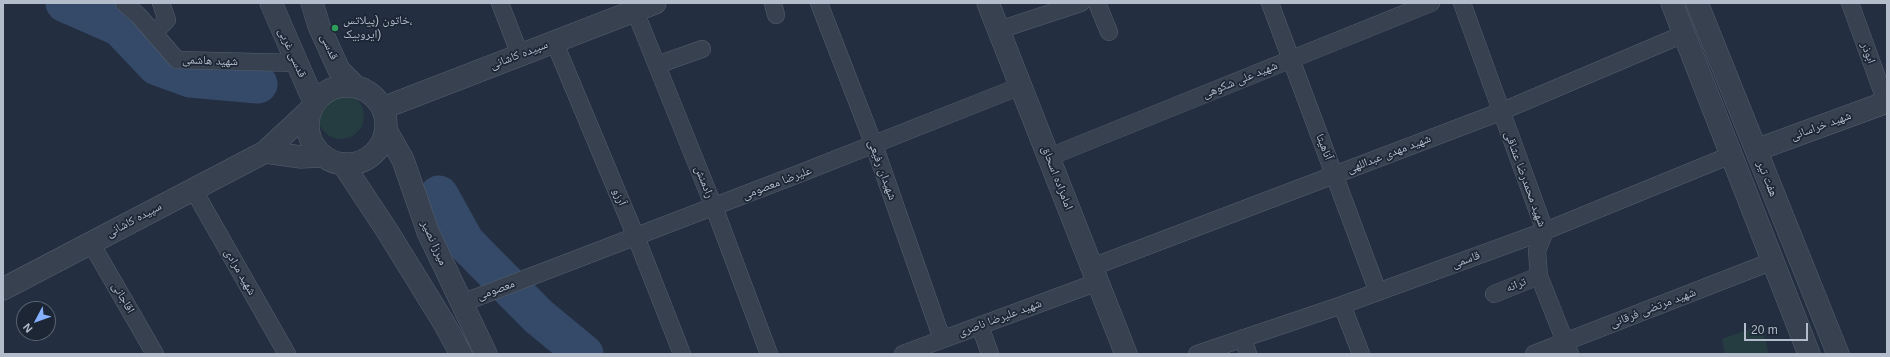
<!DOCTYPE html>
<meta charset="utf-8">
<style>
body{margin:0}
#map{position:relative;width:1890px;height:357px;overflow:hidden;background:#232f40;font-family:Helvetica,sans-serif}
canvas{display:block}
.frame{position:absolute;inset:0;border:4px solid #b3bccb;pointer-events:none}
.north{position:absolute;left:16px;top:301px;width:40px;height:40px;box-sizing:border-box;background:#1c2635;border:1px solid #586271;border-radius:50%;rotate:229deg;font-size:11px;font-weight:700;line-height:16px;text-align:center;color:#b3bccb}
.north::after{content:'';display:block;margin:auto;width:14px;height:18px;background:#85b1fe;clip-path:polygon(50% 0,100% 100%,50% 72%,0 100%)}
.scale{position:absolute;left:1744px;top:323px;width:64px;height:18px;box-sizing:border-box;border:2px solid #b3bccb;border-top:0;padding-left:5px;font-size:12px;line-height:14px;white-space:nowrap;color:#b3bccb;-webkit-text-stroke:3px #1c2635;paint-order:stroke}
</style>
<div id="map">
<canvas width="1890" height="357"></canvas>
<div class="frame"></div>
<div class="north">N</div>
<div class="scale">20 m</div>
</div>
<script>
const ctx = document.querySelector('canvas').getContext('2d');
ctx.lineJoin = 'round';
function fillPath(path, color) { ctx.fillStyle = color; ctx.fill(path, 'evenodd'); }
const toPath = rows => new Path2D(rows.map(r => 'M' + r).join(''));
function stroke(path, color, width, dash) { ctx.strokeStyle = color; ctx.lineWidth = width; ctx.lineCap = dash ? 'butt' : 'round'; ctx.setLineDash(dash || []); ctx.stroke(path); }
function write(font, color, halo, rows, align = 'center') {
  ctx.font = font + ' Helvetica,"Noto Naskh Arabic",sans-serif'; ctx.lineWidth = 3.5; ctx.setLineDash([]); ctx.textBaseline = 'middle'; ctx.strokeStyle = halo; ctx.fillStyle = color; for (const [text, x, y, turn = 0] of rows) {
    ctx.save(); ctx.translate(x, y); ctx.rotate((+turn || 0) * Math.PI / 180); ctx.textAlign = isNaN(turn) ? turn : align; if (halo) ctx.strokeText(text, 0, 0); ctx.fillText(text, 0, 0); ctx.restore();
  }
}
const green = toPath([
 '318 116a23 23 0 1 1 46 0a23 23 0 1 1-46 0Z',
 [1761,325,1769,354,1725,354,1722,339]
]);
const river = toPath([
 [65,3,120,27,157,66,190,78,258,84],
 [439,195,465,242,538,316,584,354]
]);
const minor = toPath([
 [124,3,138,15,177,60,297,63],
 [500,3,520,55],
 [773,3,776,15],
 [819,3,874,145,942,339],
 [1097,3,1109,32],
 [1270,3,1378,292],
 [1462,3,1545,231,1537,251,1539,276,1570,354],
 [1850,3,1886,102],
 [635,11,714,207,769,354],
 [999,30,1081,3],
 [154,33,167,20,161,3],
 [554,41,636,237,682,354],
 [657,65,702,49],
 [1049,157,1431,3],
 [193,189,287,354],
 [91,243,155,354],
 [1092,267,1500,112,1684,34],
 [1494,294,1539,276],
 [462,303,801,173,1021,86],
 [1342,305,1361,354],
 [980,326,990,354],
 [1243,338,1248,354],
 [903,354,1098,282],
 [1197,354,1342,305,1545,231,1731,155],
 [1534,354,1773,261]
]);
const tertiary = toPath([
 [271,3,314,102],
 [312,3,319,26,339,70,354,85],
 [988,3,1126,354],
 [1672,3,1809,354],
 [1697,3,1838,354],
 '308 125a39 39 0 1 1 78 0a39 39 0 1 1-78 0Z',
 [383,108,655,3],
 [386,130,403,160,428,232,486,354],
 [1756,150,1887,102],
 [265,152,301,157,323,156],
 [343,164,386,229,444,323,461,354],
 [3,289,265,152,309,111]
]);
const markers = [
 [335,28,4,"#2e9e5b"]
];
const poiNames = [
 ["خاتون (پیلاتس،",343,21],
 ["ایروبیک)",343,35]
];
const streetNames = [
 ["قدسی",329,47,66],
 ["قدسی غربی",292,53,66],
 ["ابوذر",1868,53,70],
 ["سپیده کاشانی",519,55,-21],
 ["شهید هاشمی",210,61,2],
 ["شهید علی شکوهی",1240,80,-22],
 ["شهید خراسانی",1821,126,-20],
 ["آناهیتا",1324,147,69],
 ["شهید مهدی عبداللهی",1389,154,-21],
 ["شهیدان رفیعی",882,170,70],
 ["امامزاده اسحاق",1057,178,69],
 ["شهید محمدرضا عشاقی",1525,179,70],
 ["هفت تیر",1767,179,68],
 ["رادمنش",704,182,68],
 ["علیرضا معصومی",777,183,-21],
 ["آرزو",619,197,67],
 ["سپیده کاشانی",134,220,-28],
 ["میرزا نصیر",434,243,66],
 ["قاسمی",1466,260,-20],
 ["شهید مرادی",240,272,60],
 ["ترانه",1516,285,-22],
 ["معصومی",496,290,-20],
 ["اقاجانی",123,298,60],
 ["شهید مرتضی فرقانی",1653,308,-21],
 ["شهید علیرضا ناصری",1000,318,-20]
];
fillPath(green, '#253d41');
stroke(river, '#354968', 39);
stroke(minor, '#555f6e', 18);
stroke(tertiary, '#555f6e', 23);
stroke(minor, '#374150', 17);
stroke(tertiary, '#374150', 22);
for (const [x, y, r, color] of markers) { const dot = new Path2D(); dot.arc(x, y, r, 0, 2 * Math.PI); ctx.fillStyle = color; ctx.fill(dot); stroke(dot, '#1c2635', 1.5); }
write('12px', '#b3bccb', '#1c2635', poiNames, 'left');
write('12px', '#b3bccb', '#1c2635', streetNames);
</script>
